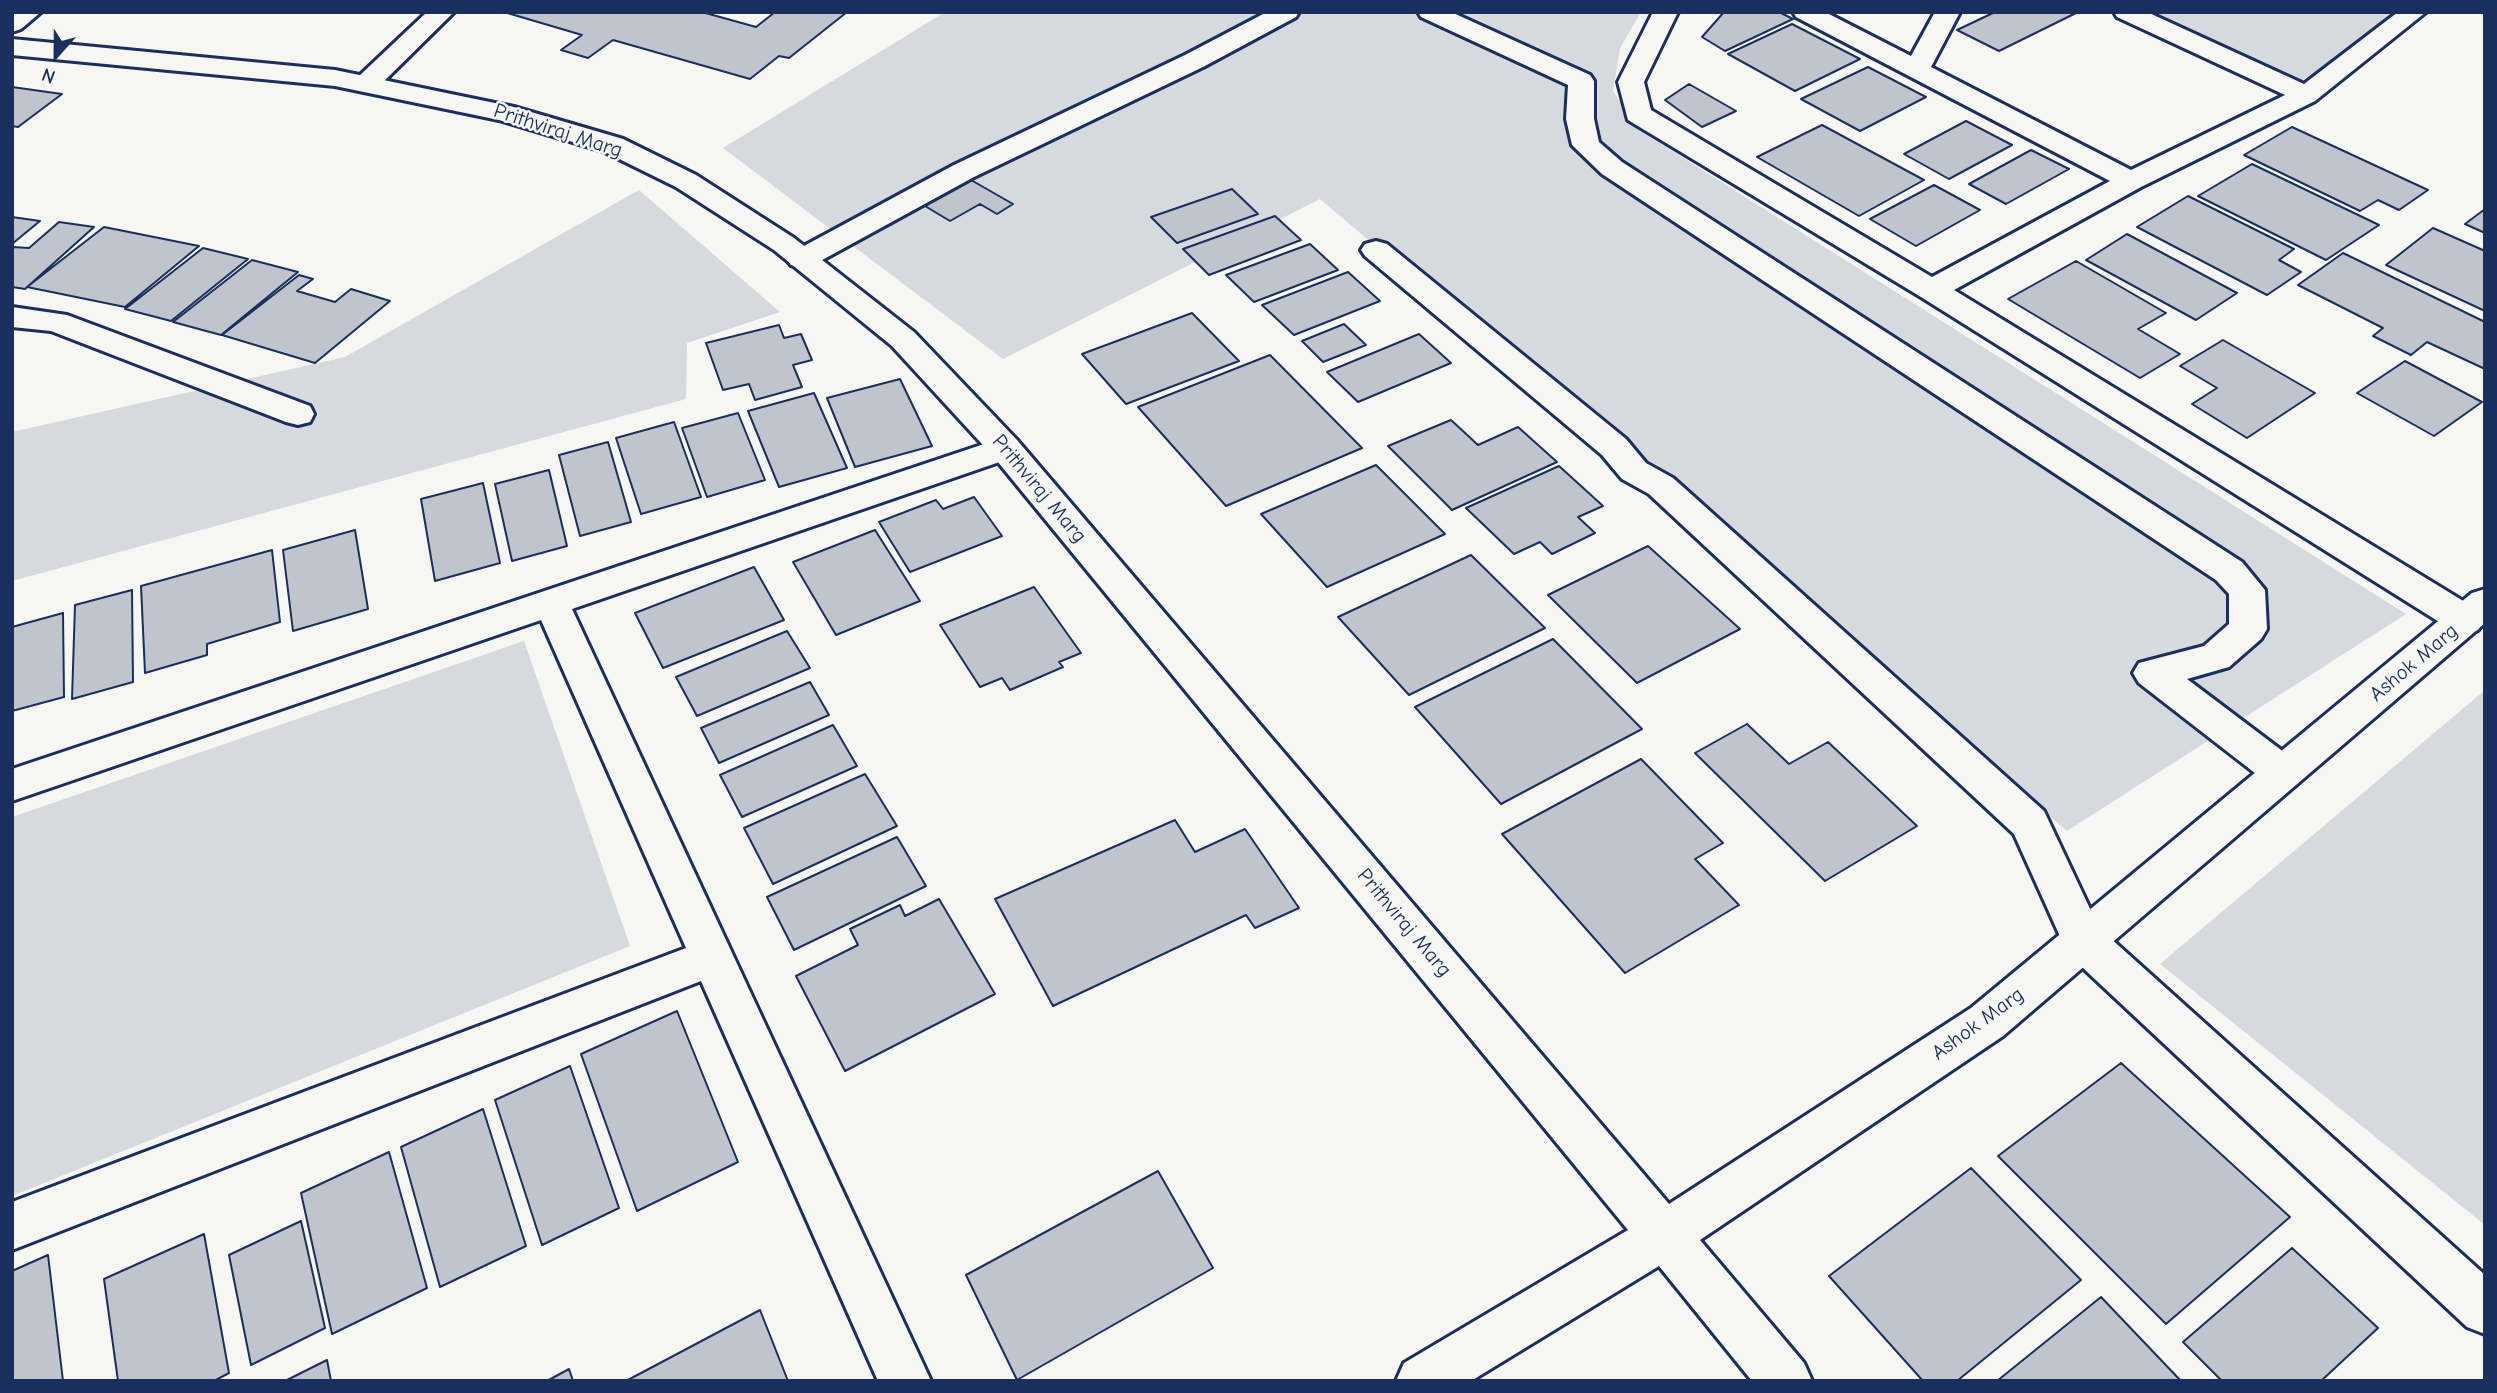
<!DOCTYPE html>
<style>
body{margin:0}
#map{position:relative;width:2497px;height:1393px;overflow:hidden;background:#f6f6f2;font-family:"Comic Neue",sans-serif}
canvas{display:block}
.frame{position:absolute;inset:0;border:14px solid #1b2f5e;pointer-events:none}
.north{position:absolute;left:21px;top:21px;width:70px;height:70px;-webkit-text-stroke:5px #f6f6f2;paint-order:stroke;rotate:201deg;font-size:19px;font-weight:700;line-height:28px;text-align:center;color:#1b2f5e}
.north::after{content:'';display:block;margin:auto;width:24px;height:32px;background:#1b2f5e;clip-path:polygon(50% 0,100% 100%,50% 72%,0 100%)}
</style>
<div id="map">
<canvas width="2497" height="1393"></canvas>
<div class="frame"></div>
<div class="north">N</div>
</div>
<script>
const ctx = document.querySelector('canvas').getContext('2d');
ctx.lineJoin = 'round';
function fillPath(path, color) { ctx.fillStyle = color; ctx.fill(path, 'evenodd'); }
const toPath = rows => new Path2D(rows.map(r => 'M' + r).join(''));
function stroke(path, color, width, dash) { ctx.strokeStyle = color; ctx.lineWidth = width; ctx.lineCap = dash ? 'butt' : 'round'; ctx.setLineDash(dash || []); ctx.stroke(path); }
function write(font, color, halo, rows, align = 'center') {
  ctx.font = font + ' "Comic Neue",sans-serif'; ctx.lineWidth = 5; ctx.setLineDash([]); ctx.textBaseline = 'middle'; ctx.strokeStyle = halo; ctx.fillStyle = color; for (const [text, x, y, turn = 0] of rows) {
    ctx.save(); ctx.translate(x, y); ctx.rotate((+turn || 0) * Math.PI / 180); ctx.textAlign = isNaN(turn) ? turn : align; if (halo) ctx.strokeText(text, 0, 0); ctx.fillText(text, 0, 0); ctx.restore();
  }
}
const green = toPath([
 [945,12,1641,12,1620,48,1613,91,1639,130,2406,614,2067,831,1320,199,1003,359,723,148],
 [2154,12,2410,12,2299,82],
 [639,190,780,312,687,343,686,399,12,581,12,432,345,357],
 [524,641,630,946,12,1196,12,817],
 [2485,690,2485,1225,2160,964]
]);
const building = toPath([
 [504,12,702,12,756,27,775,12,847,12,789,58,779,56,750,79,613,40,588,58,561,50,582,35,504,12],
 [1724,12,1779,12,1793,19,1725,51,1702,37,1724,12],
 [1995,12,2078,12,1999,51,1957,30,1995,12],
 [1792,24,1860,59,1795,91,1728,54,1792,24],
 [1868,67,1926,97,1860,131,1801,99,1868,67],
 [1689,84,1736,111,1702,127,1665,100,1689,84],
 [12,87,62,94,18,127,12,126,12,87],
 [1966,121,2012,145,1949,179,1904,154,1966,121],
 [1822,125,1924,180,1859,216,1757,157,1822,125],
 [2292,127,2428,190,2399,210,2378,200,2360,211,2244,155,2292,127],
 [2031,150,2069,169,2006,204,1969,184,2031,150],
 [2252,164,2379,225,2326,260,2198,196,2252,164],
 [971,180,1013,204,997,214,980,204,950,221,915,200,951,181,960,186,971,180],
 [1934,185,1980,210,1916,246,1870,219,1934,185],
 [1232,189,1258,214,1177,243,1151,217,1232,189],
 [2188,196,2294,249,2279,260,2301,272,2267,295,2137,227,2188,196],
 [2485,209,2485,233,2465,224,2485,209],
 [1275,216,1301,240,1209,275,1183,249,1275,216],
 [12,217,40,221,12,244,12,217],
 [59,222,94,227,25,289,12,287,12,247,29,248,59,222],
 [104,227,199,246,125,307,27,287,104,227],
 [2433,228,2485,251,2485,311,2386,265,2433,228],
 [2127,234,2237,293,2196,320,2086,260,2127,234],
 [1310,244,1338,270,1254,302,1226,275,1310,244],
 [203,248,248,259,171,321,125,309,203,248],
 [2343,253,2485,322,2485,369,2427,342,2411,355,2373,336,2383,328,2298,285,2343,253],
 [252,260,298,272,221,335,173,322,252,260],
 [2076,261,2166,313,2138,329,2180,354,2140,378,2008,299,2076,261],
 [1348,272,1380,301,1294,335,1262,305,1348,272],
 [299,275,313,279,297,291,335,302,351,289,390,301,315,363,222,335,299,275],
 [1192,313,1239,361,1126,404,1082,354,1192,313],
 [1344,324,1366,345,1323,362,1302,341,1344,324],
 [779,325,784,338,801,334,812,360,793,365,802,387,755,400,749,384,723,390,706,343,779,325],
 [1419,334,1451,363,1358,402,1327,372,1419,334],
 [2223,340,2315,393,2247,438,2192,404,2217,388,2180,366,2223,340],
 [1270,355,1362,448,1226,506,1138,407,1270,355],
 [2405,361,2482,402,2434,436,2357,393,2405,361],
 [900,379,932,446,855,467,827,398,900,379],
 [814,393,847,468,779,487,748,411,814,393],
 [738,413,765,480,707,497,682,428,738,413],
 [1451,420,1478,445,1518,427,1557,462,1452,510,1388,446,1451,420],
 [674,422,701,497,641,514,616,438,674,422],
 [608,442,631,522,580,536,559,455,608,442],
 [1376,465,1445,534,1327,587,1261,514,1376,465],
 [1559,466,1603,506,1578,517,1595,533,1552,554,1540,542,1514,554,1466,508,1559,466],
 [549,470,567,546,512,561,495,484,549,470],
 [483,483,500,563,435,581,421,499,483,483],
 [974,497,1002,536,910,572,879,522,936,500,943,509,974,497],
 [355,530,368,609,293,631,283,550,355,530],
 [875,530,920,601,836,635,793,562,875,530],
 [1648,546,1740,629,1637,683,1548,595,1648,546],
 [272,550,280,622,207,644,207,655,145,673,141,586,272,550],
 [1471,555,1545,628,1409,695,1338,617,1471,555],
 [754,567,784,620,663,668,635,613,754,567],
 [1034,587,1081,653,1059,662,1063,667,1010,690,1002,678,980,687,940,625,1034,587],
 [132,590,133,682,72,699,75,605,132,590],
 [63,613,64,697,12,711,12,627,63,613],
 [787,631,810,668,697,716,676,677,787,631],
 [1553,639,1642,729,1501,804,1415,707,1553,639],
 [810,682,829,715,719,763,701,728,810,682],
 [1747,724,1789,764,1828,742,1917,826,1825,881,1695,753,1747,724],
 [833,725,857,766,742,817,720,775,833,725],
 [1641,759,1723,843,1695,859,1739,905,1625,973,1502,834,1641,759],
 [865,774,897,826,773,884,744,828,865,774],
 [1175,820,1195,852,1245,829,1299,908,1255,928,1246,915,1053,1006,995,899,1175,820],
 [897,837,926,886,794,950,767,897,897,837],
 [939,899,995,994,845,1071,796,976,858,945,850,929,900,905,905,916,939,899],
 [677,1011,738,1162,637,1211,581,1054,677,1011],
 [2121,1063,2290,1217,2166,1324,1998,1156,2121,1063],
 [570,1066,619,1208,542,1245,495,1100,570,1066],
 [483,1109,526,1246,440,1287,401,1147,483,1109],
 [389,1152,427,1288,332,1334,301,1193,389,1152],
 [1971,1168,2081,1280,1957,1381,1923,1381,1829,1276,1971,1168],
 [1158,1171,1213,1268,1017,1380,966,1275,1158,1171],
 [301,1221,325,1328,251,1365,229,1255,301,1221],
 [204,1234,229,1373,214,1381,118,1381,104,1279,204,1234],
 [2292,1248,2378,1328,2321,1381,2222,1381,2183,1342,2292,1248],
 [48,1255,63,1381,12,1381,12,1271,48,1255],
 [2101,1297,2181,1381,1997,1381,2101,1297],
 [760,1310,788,1381,626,1381,760,1310],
 [327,1360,331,1381,285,1381,327,1360],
 [569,1369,573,1381,547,1381,569,1369]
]);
const street = toPath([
 [12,12,41,12,21,29,12,32,12,12],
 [427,12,454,12,375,90,357,90,353,84,357,78,427,12],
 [1267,12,1299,12,1296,17,1203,67,974,177,813,265,802,268,791,265,787,259,791,253,954,165,1185,55,1267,12],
 [1418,12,1451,12,1590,75,1594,81,1594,119,1599,142,1622,162,2242,562,2265,590,2267,629,2261,639,2229,667,2187,679,2297,762,2303,773,2297,784,2283,789,2269,784,2139,683,2133,673,2139,663,2204,646,2229,624,2229,594,2216,580,1602,174,1572,145,1566,119,1568,85,1421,17,1418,12],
 [1653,12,1678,12,1644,82,1651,110,1932,277,2110,181,1796,17,1793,12,1825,12,1911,56,1935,12,1960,12,1931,67,2131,170,2285,95,2117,17,2114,12,2147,12,2304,84,2398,12,2426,12,2315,101,2141,187,1954,290,2478,610,2484,620,2478,630,2465,634,2452,630,1921,297,1628,120,1618,82,1653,12],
 [1376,241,1387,244,1626,439,1646,463,1673,478,2044,811,2099,928,2485,1275,2485,1334,2467,1327,2068,954,2014,834,1649,494,1622,479,1602,455,1365,256,1361,250,1365,244,1376,241],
 [12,307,67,315,310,406,314,414,310,422,298,425,286,422,51,331,12,327,12,307],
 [1005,437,1017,440,1022,448,1017,456,572,609,931,1381,878,1381,701,981,12,1250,12,1202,686,948,541,620,12,801,12,769,1005,437]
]);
const secondary = toPath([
 [12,39,335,70,514,107,623,139,696,175,794,238,914,332,1017,440,1669,1204,1971,1008,2472,593,2485,589,2485,623,2003,1036,1700,1240,1804,1363,1812,1381,1752,1381,1659,1266,1471,1381,1396,1381,1404,1363,1628,1230,993,456,892,346,774,250,676,187,603,151,499,120,335,86,12,55,12,39]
]);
const streetNames = [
 ["Prithviraj Marg",558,131,18],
 ["Prithviraj Marg",1039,489,50],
 ["Ashok Marg",2414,663,-40],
 ["Prithviraj Marg",1404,923,50],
 ["Ashok Marg",1978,1024,-36]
];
fillPath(green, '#d6d9dd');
fillPath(building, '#c0c4cd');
stroke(building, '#1b2f5e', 2);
stroke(street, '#1b2f5e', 6);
stroke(secondary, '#1b2f5e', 6);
fillPath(street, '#f6f6f2');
fillPath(secondary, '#f6f6f2');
write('21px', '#1b2f5e', '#f6f6f2', streetNames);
</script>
